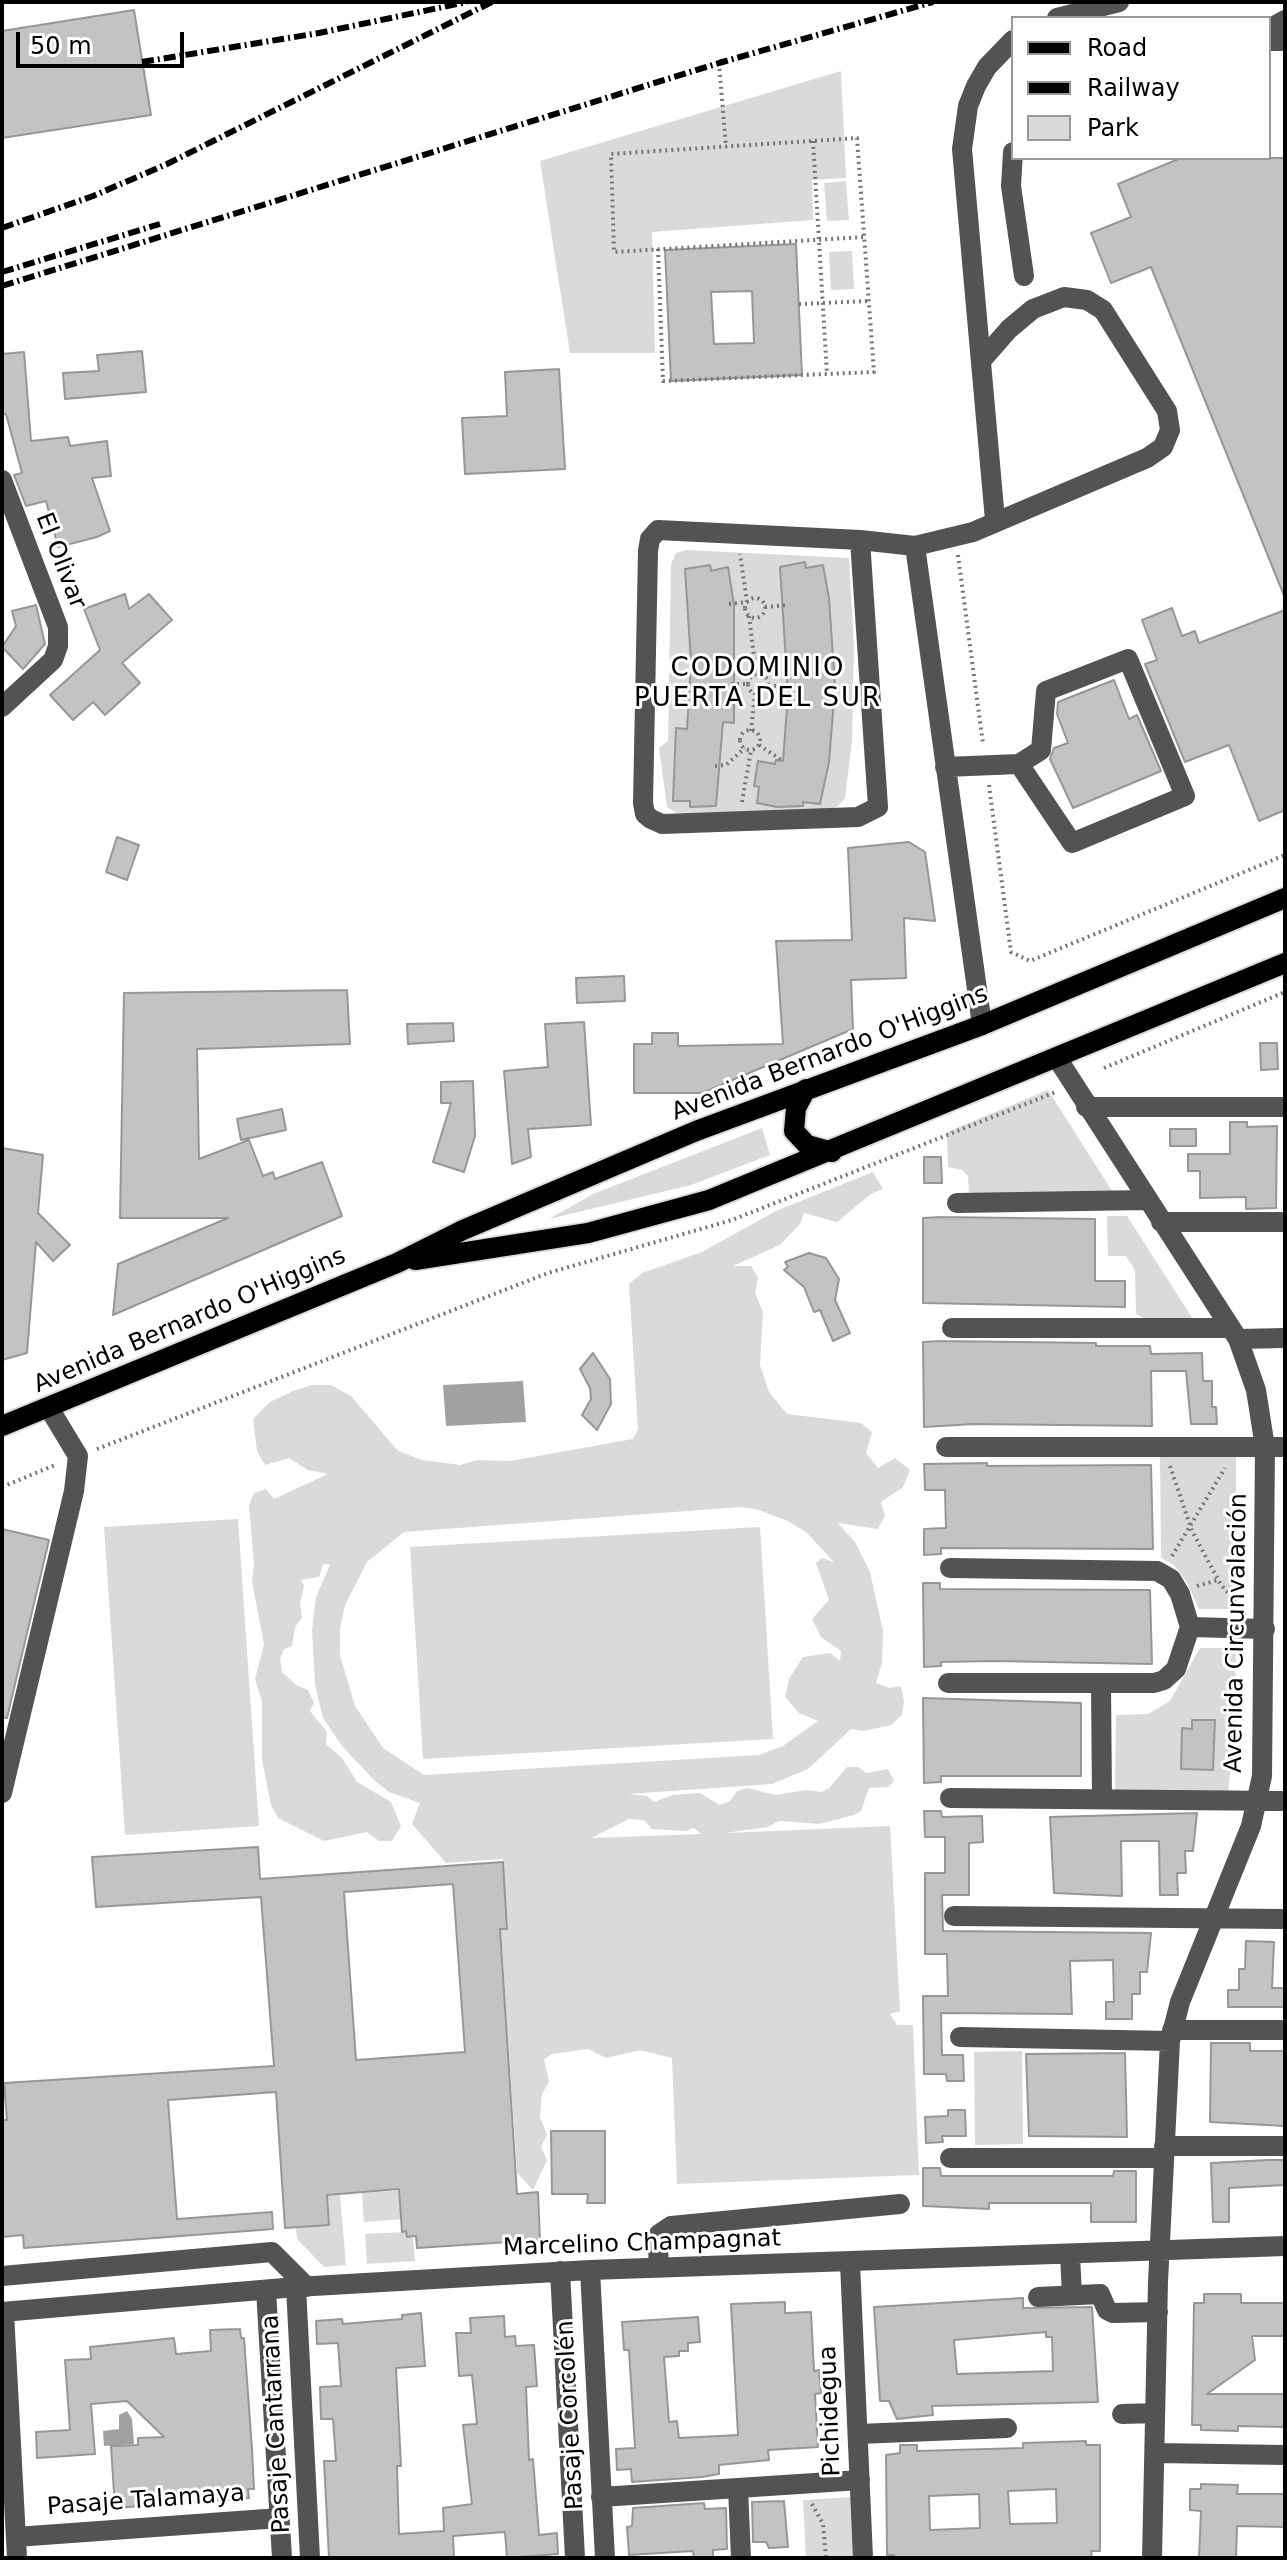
<!DOCTYPE html>
<meta charset="utf-8">
<style>
body{margin:0}
#map{position:relative;width:1287px;height:2560px;overflow:hidden;background:#fff;font-family:"DejaVu Sans",sans-serif}
canvas{display:block}
.frame{position:absolute;inset:0;border:4px solid #000;pointer-events:none}
.legend{position:absolute;left:1011px;top:16px;width:260px;height:144px;box-sizing:border-box;background:#fff;border:2px solid #999;margin:0;padding:10px 14px;list-style:none;font-size:24px;color:#000}
.legend li{display:flex;align-items:center;gap:16px;height:40px}
.legend b{width:40px;border:2px solid #999}
.scale{position:absolute;left:16px;top:32px;width:168px;height:36px;box-sizing:border-box;border:4px solid #000;border-top:0;padding-left:10px;font-size:24px;line-height:28px;white-space:nowrap;color:#000;-webkit-text-stroke:6px #fff;paint-order:stroke}
</style>
<div id="map">
<canvas width="1287" height="2560"></canvas>
<div class="frame"></div>
<ul class="legend">
<li><b style="height:10px;background:#000"></b>Road</li>
<li><b style="height:10px;background:#000"></b>Railway</li>
<li><b style="height:22px;background:#dadada"></b>Park</li>
</ul>
<div class="scale">50 m</div>
</div>
<script>
const ctx = document.querySelector('canvas').getContext('2d');
ctx.lineJoin = 'round';
function fillPath(path, color) { ctx.fillStyle = color; ctx.fill(path, 'evenodd'); }
const toPath = rows => new Path2D(rows.map(r => 'M' + r).join(''));
function stroke(path, color, width, dash) { ctx.strokeStyle = color; ctx.lineWidth = width; ctx.lineCap = dash ? 'butt' : 'round'; ctx.setLineDash(dash || []); ctx.stroke(path); }
function write(font, color, halo, rows, align = 'center') {
  ctx.font = font + ' "DejaVu Sans",sans-serif'; ctx.lineWidth = 6; ctx.setLineDash([]); ctx.textBaseline = 'middle'; ctx.strokeStyle = halo; ctx.fillStyle = color; for (const [text, x, y, turn = 0] of rows) {
    ctx.save(); ctx.translate(x, y); ctx.rotate((+turn || 0) * Math.PI / 180); ctx.textAlign = isNaN(turn) ? turn : align; if (halo) ctx.strokeText(text, 0, 0); ctx.fillText(text, 0, 0); ctx.restore();
  }
}
const green = toPath([
 [841,71,846,178,812,180,813,220,652,232,655,353,570,353,540,161],
 [846,181,849,220,827,221,824,183],
 [852,251,854,289,831,290,829,252],
 [687,550,849,558,854,647,852,741,845,798,838,806,826,811,677,813,667,807,659,748,668,741,671,564,676,553],
 [1048,1090,1114,1194,969,1193,968,1176,962,1170,948,1167,947,1132],
 [762,1128,770,1155,691,1185,549,1219,593,1194],
 [873,1172,883,1189,871,1194,837,1222,804,1213,800,1224,780,1245,733,1266,751,1266,758,1278,755,1293,763,1312,760,1365,769,1392,787,1414,861,1423,872,1432,866,1453,878,1468,895,1458,910,1470,903,1487,881,1502,885,1516,878,1529,838,1523,855,1542,870,1572,883,1631,882,1662,876,1683,889,1688,901,1686,904,1701,902,1715,891,1725,864,1731,851,1729,808,1769,772,1784,628,1794,647,1796,654,1802,673,1795,700,1793,720,1805,730,1801,737,1791,747,1788,776,1795,806,1790,822,1792,829,1788,847,1767,858,1767,866,1773,888,1769,894,1781,888,1787,869,1788,861,1811,854,1815,819,1824,779,1821,768,1827,724,1833,890,1826,900,2011,890,2014,897,2025,913,2025,919,2175,677,2184,672,2058,640,2050,606,2058,588,2049,552,2054,544,2059,549,2081,542,2094,540,2117,547,2135,541,2147,547,2160,533,2190,517,2173,501,1930,508,1929,503,1859,446,1863,412,1824,420,1803,389,1792,374,1780,342,1746,323,1718,315,1685,312,1630,316,1597,330,1565,323,1564,319,1577,301,1580,304,1586,300,1603,302,1618,295,1627,292,1646,284,1649,280,1658,282,1672,296,1685,308,1690,314,1703,310,1711,327,1732,326,1744,342,1758,357,1782,391,1802,401,1826,392,1841,379,1841,367,1832,324,1841,278,1818,271,1805,262,1760,262,1701,255,1679,264,1644,252,1582,254,1564,249,1505,254,1493,266,1489,274,1499,328,1474,308,1470,289,1458,265,1465,257,1451,253,1419,270,1402,293,1391,312,1385,331,1385,351,1396,398,1451,422,1460,460,1465,477,1460,510,1461,633,1439,638,1429,629,1284,642,1273,702,1252,776,1211],
 [741,1507,756,1509,788,1521,806,1532,834,1562,822,1558,816,1563,829,1600,812,1619,821,1637,841,1651,840,1661,830,1653,803,1657,789,1679,785,1697,799,1713,818,1721,783,1746,759,1755,424,1775,383,1748,355,1706,340,1655,340,1629,345,1605,367,1562,404,1532],
 [629,1819,644,1820,652,1829,686,1831,694,1828,701,1834,591,1838],
 [1107,1216,1127,1216,1193,1319,1147,1320,1136,1314,1135,1270,1126,1256,1108,1256],
 [1160,1456,1236,1457,1236,1609,1199,1609,1186,1581,1174,1565,1161,1558],
 [238,1519,259,1826,125,1835,104,1527],
 [760,1527,773,1739,423,1759,410,1547],
 [1200,1648,1236,1648,1235,1728,1228,1793,1115,1791,1116,1715,1148,1714,1170,1701],
 [1022,2051,1023,2144,975,2145,974,2052],
 [410,2190,405,2219,364,2222,362,2193],
 [340,2195,346,2265,324,2267,297,2239,296,2228,330,2225,328,2196],
 [406,2232,406,2238,413,2238,415,2261,367,2264,365,2234],
 [851,2497,854,2558,806,2558,803,2500]
]);
const water = toPath([
 [523,1381,526,1422,446,1426,443,1385],
 [127,2411,132,2419,134,2444,104,2446,103,2431,119,2429,119,2415]
]);
const building = toPath([
 [134,10,151,115,2,138,2,31,134,10],
 [1181,158,1285,158,1285,598,1151,267,1111,283,1091,233,1131,217,1118,184,1181,158],
 [796,244,802,375,671,381,665,250,796,244],
 [752,291,754,343,714,344,711,292,752,291],
 [142,351,146,392,65,399,63,373,99,371,97,355,142,351],
 [24,352,31,441,68,437,70,446,107,441,111,476,92,478,110,531,97,537,58,547,46,501,26,506,14,475,22,473,6,414,2,414,2,354,24,352],
 [559,369,565,469,465,474,462,418,507,416,505,372,559,369],
 [805,562,806,568,823,565,829,598,835,688,829,762,820,804,803,802,803,806,777,807,757,803,759,787,754,786,758,761,775,764,776,760,783,761,788,694,780,567,805,562],
 [710,565,711,571,728,567,734,605,734,723,723,722,716,806,690,807,690,801,673,801,676,728,687,729,691,662,685,569,710,565],
 [125,594,129,609,149,594,172,620,122,663,140,683,105,715,93,702,73,720,50,695,100,650,84,609,125,594],
 [36,605,45,644,23,669,2,647,16,626,12,611,36,605],
 [1172,608,1182,636,1195,631,1199,643,1285,610,1285,810,1259,821,1229,745,1185,762,1145,664,1157,660,1142,620,1172,608],
 [1114,680,1129,719,1137,715,1161,771,1073,808,1050,759,1054,748,1068,743,1057,714,1058,702,1114,680],
 [117,837,139,845,127,880,106,872,117,837],
 [909,842,925,852,935,921,904,918,906,978,851,980,853,1029,702,1093,634,1093,634,1044,652,1044,652,1033,678,1033,678,1046,783,1044,776,941,852,940,848,848,909,842],
 [624,976,625,1001,577,1003,576,978,624,976],
 [347,990,350,1044,197,1049,199,1159,249,1140,263,1176,273,1172,275,1179,322,1162,342,1216,113,1315,118,1264,228,1218,120,1218,124,993,347,990],
 [584,1022,591,1125,528,1129,531,1157,512,1164,504,1071,548,1067,545,1024,584,1022],
 [453,1023,454,1041,408,1044,407,1024,453,1023],
 [1260,1043,1277,1043,1278,1069,1261,1070,1260,1043],
 [473,1081,475,1136,464,1172,433,1162,451,1103,441,1103,441,1082,473,1081],
 [282,1109,286,1130,241,1140,237,1119,282,1109],
 [1230,1122,1247,1122,1247,1127,1277,1126,1276,1208,1246,1209,1246,1197,1200,1198,1200,1171,1188,1171,1188,1154,1230,1154,1230,1122],
 [1170,1129,1196,1129,1196,1146,1170,1146,1170,1129],
 [2,1148,43,1155,38,1213,70,1245,53,1261,36,1242,27,1353,2,1360,2,1148],
 [924,1157,941,1157,942,1183,924,1183,924,1157],
 [940,1217,1095,1219,1095,1281,1125,1281,1125,1307,923,1303,923,1218,940,1217],
 [809,1253,826,1258,839,1279,835,1300,850,1333,833,1341,820,1310,814,1312,804,1287,784,1270,788,1267,785,1262,809,1253],
 [940,1341,1096,1343,1096,1346,1150,1346,1151,1354,1202,1353,1203,1381,1212,1381,1212,1407,1216,1407,1217,1424,1191,1424,1186,1371,1151,1371,1152,1426,974,1424,924,1427,923,1342,940,1341],
 [593,1353,610,1379,611,1404,597,1430,582,1415,591,1399,590,1388,580,1369,593,1353],
 [987,1463,987,1466,1151,1465,1153,1549,941,1548,941,1554,924,1555,924,1529,946,1528,945,1490,925,1490,924,1464,987,1463],
 [2,1529,49,1540,7,1718,2,1717,2,1529],
 [923,1583,940,1583,940,1589,1150,1590,1152,1664,994,1661,941,1662,941,1666,924,1667,923,1583],
 [923,1698,1081,1703,1081,1776,941,1776,941,1782,924,1783,923,1698],
 [1192,1720,1215,1720,1213,1770,1181,1769,1182,1728,1192,1729,1192,1720],
 [924,1811,941,1811,942,1817,982,1816,983,1842,969,1843,969,1895,942,1895,943,1931,1151,1933,1147,1972,1140,1972,1140,1994,1132,1994,1132,2019,1106,2019,1106,2002,1114,2002,1113,1960,1070,1961,1072,2014,941,2013,942,2055,963,2055,964,2081,947,2081,946,2074,924,2074,923,1996,948,1996,947,1954,925,1954,925,1873,945,1873,945,1837,925,1837,924,1811],
 [1197,1813,1193,1851,1185,1851,1186,1873,1177,1873,1178,1895,1160,1895,1159,1841,1121,1841,1122,1896,1054,1893,1050,1817,1197,1813],
 [258,1847,260,1879,503,1862,507,1929,500,1929,517,2194,538,2192,540,2240,417,2248,416,2236,407,2237,406,2231,402,2232,399,2189,327,2195,329,2225,285,2228,276,2092,168,2100,177,2219,272,2212,273,2229,24,2248,23,2235,2,2237,2,2120,7,2120,4,2083,274,2066,261,1897,96,1907,92,1857,258,1847],
 [453,1884,465,2052,356,2060,344,1892,453,1884],
 [1246,1941,1274,1942,1272,1988,1285,1988,1285,2007,1228,2007,1228,1990,1239,1990,1239,1969,1245,1969,1246,1941],
 [1211,2043,1250,2043,1250,2051,1285,2051,1285,2126,1210,2122,1211,2043],
 [1125,2053,1127,2137,1029,2136,1026,2054,1125,2053],
 [948,2110,965,2110,966,2136,942,2136,943,2142,926,2143,925,2117,948,2116,948,2110],
 [551,2131,605,2131,605,2203,587,2203,588,2194,552,2194,551,2131],
 [1268,2160,1285,2160,1285,2185,1229,2188,1229,2222,1213,2222,1211,2163,1268,2160],
 [923,2168,940,2168,941,2176,1113,2176,1114,2171,1136,2171,1136,2222,1091,2222,1091,2203,989,2203,989,2209,923,2206,923,2168],
 [1204,2294,1241,2294,1241,2303,1285,2303,1285,2336,1252,2336,1255,2360,1207,2394,1285,2394,1285,2427,1238,2426,1238,2431,1201,2430,1201,2425,1192,2425,1194,2303,1204,2303,1204,2294],
 [1023,2298,1023,2308,1092,2307,1098,2402,932,2406,933,2415,897,2419,889,2401,880,2401,874,2307,1023,2298],
 [1046,2332,1046,2337,1052,2337,1053,2371,957,2374,954,2340,1046,2332],
 [785,2302,785,2313,811,2312,814,2371,819,2370,821,2393,815,2394,818,2447,768,2450,769,2460,719,2465,719,2474,702,2477,632,2482,631,2469,617,2470,616,2449,635,2448,629,2350,624,2350,622,2322,698,2317,700,2342,688,2343,688,2351,679,2351,679,2356,664,2357,669,2422,677,2421,679,2438,738,2435,731,2304,785,2302],
 [421,2313,425,2366,396,2368,401,2466,397,2466,399,2534,444,2531,443,2508,472,2504,463,2425,477,2424,472,2375,459,2376,456,2333,471,2333,470,2318,504,2316,505,2337,515,2336,516,2346,534,2345,537,2386,526,2387,529,2460,533,2459,539,2535,557,2533,558,2554,507,2558,505,2532,453,2536,454,2558,329,2558,324,2461,336,2461,333,2419,321,2419,320,2387,341,2386,338,2343,317,2344,316,2321,342,2319,343,2324,402,2319,402,2315,421,2313],
 [240,2329,241,2338,244,2338,252,2449,254,2489,248,2489,249,2498,115,2508,111,2446,138,2445,138,2438,164,2437,127,2401,91,2404,95,2454,37,2458,36,2432,70,2430,65,2360,91,2359,90,2347,174,2338,176,2354,211,2351,210,2330,240,2329],
 [1086,2441,1086,2445,1100,2445,1100,2551,1091,2551,1092,2558,895,2558,894,2555,887,2555,886,2455,900,2453,900,2445,917,2445,917,2451,1023,2448,1023,2443,1086,2441],
 [1056,2489,1057,2523,1010,2524,1008,2491,1056,2489],
 [979,2494,980,2528,930,2530,929,2496,979,2494],
 [1201,2484,1238,2485,1237,2494,1285,2494,1285,2527,1237,2526,1236,2558,1199,2558,1201,2511,1190,2510,1190,2489,1201,2489,1201,2484],
 [784,2501,788,2547,769,2548,766,2542,753,2542,752,2502,784,2501],
 [704,2503,705,2509,726,2508,727,2549,713,2550,713,2558,694,2558,693,2551,629,2555,627,2527,632,2526,633,2508,704,2503]
]);
const path = toPath([
 [719,63,726,147],
 [813,141,827,374],
 [658,249,663,381,874,372,857,138,611,154,614,252,864,237],
 [799,304,868,301],
 [958,555,983,744],
 '745 608a10 10 0 1 1 20 0a10 10 0 1 1-20 0Z',
 [729,604,747,602,740,554],
 [765,607,787,605],
 [749,616,756,673],
 '748 684a10 10 0 1 1 20 0a10 10 0 1 1-20 0Z',
 [731,684,748,684],
 [768,686,792,686],
 '740 740a10 10 0 1 1 20 0a10 10 0 1 1-20 0Z',
 [751,731,755,693],
 [759,745,783,761],
 [715,766,726,765,745,748],
 [989,785,1011,952,1030,961,1285,855],
 [742,802,751,750],
 [1104,1068,1285,992],
 [97,1449,548,1273,732,1220,1056,1092],
 [1170,1466,1192,1531,1221,1585,1239,1605],
 [2,1487,55,1465],
 [1172,1556,1225,1468],
 [1197,1586,1218,1580],
 [812,2504,823,2524,826,2558]
]);
const minor = toPath([
 [1057,18,1119,2],
 [1269,29,1285,20],
 [1269,41,1285,41],
 [1013,152,1011,186,1024,276],
 [981,361,1009,329,1033,309,1064,297,1087,300,1103,310,1167,411,1170,430,1163,447,1147,458,973,532,915,546,982,1025],
 [2,480,58,627,58,646,53,660,2,707],
 [995,520,962,149,968,106,976,86,987,67,1013,40],
 [860,540,878,807,858,817,662,824,651,819,645,814,643,803,648,551,650,539,658,530,860,540,915,546],
 [945,767,1019,764,1072,843,1185,796,1128,659,1046,691,1041,750,1019,764],
 [1057,1058,1238,1339,1256,1390,1265,1447,1262,1776,1251,1826,1180,2002,1170,2041,1158,2282,1152,2558],
 [1086,1107,1285,1107],
 [957,1203,1146,1200],
 [1161,1222,1285,1222],
 [952,1328,1231,1328],
 [1238,1339,1285,1338],
 [946,1447,1285,1447],
 [1190,1627,1265,1629],
 [948,1683,1154,1683,1164,1680,1176,1669,1190,1627,1180,1594,1171,1579,1157,1571,950,1568],
 [1101,1683,1102,1799],
 [2,1793,74,1491,78,1456,49,1408],
 [950,1798,1285,1801],
 [954,1916,1285,1919],
 [1172,2030,1285,2030],
 [960,2037,1170,2041],
 [1164,2146,1285,2146],
 [950,2158,1164,2158],
 [1070,2255,1072,2295],
 [850,2263,863,2558],
 [658,2268,659,2234,671,2226,900,2204],
 [590,2270,605,2558],
 [560,2271,575,2558],
 [2,2276,272,2252,307,2287],
 [296,2287,310,2558],
 [266,2290,282,2558],
 [1038,2297,1100,2294,1107,2310,1113,2313,1158,2312],
 [2,2312,296,2287,590,2270,1285,2246],
 [4,2312,17,2558],
 [1122,2414,1155,2413],
 [858,2434,1007,2428],
 [1155,2453,1285,2455],
 [738,2488,741,2558],
 [601,2497,860,2480],
 [16,2537,280,2518]
]);
const major = toPath([
 [806,1089,796,1108,794,1131,807,1145,832,1152],
 [415,1260,588,1233,709,1200,1285,963],
 [2,1426,397,1263,463,1230,696,1131,982,1025,1285,898]
]);
const rail = toPath([
 [142,62,319,33,467,2],
 [2,228,93,196,167,164,492,2],
 [2,272,160,224],
 [2,286,719,63,933,2]
]);
const streetNames = [
 ["El Olivar",60,561,69],
 ["Avenida Bernardo O'Higgins",830,1054,-21],
 ["Avenida Bernardo O'Higgins",190,1321,-23],
 ["Avenida Circunvalación",1237,1633,-89],
 ["Marcelino Champagnat",642,2244,-2],
 ["Pichidegua",831,2411,-92],
 ["Pasaje Corcolén",571,2415,-93],
 ["Pasaje Cantarrana",277,2424,-93],
 ["Pasaje Talamaya",146,2501,-4]
];
const neighbourhoodNames = [
 ["CODOMINIO",758,669],
 ["PUERTA DEL SUR",758,699]
];
fillPath(green, '#dadada');
fillPath(water, '#a1a1a1');
fillPath(building, '#c3c3c3');
stroke(building, '#979797', 2);
stroke(major, '#dbdbdb', 24);
stroke(path, '#757575', 4, [2, 4]);
stroke(minor, '#535353', 20);
stroke(major, '#000', 20);
stroke(rail, '#000', 6, [12, 4, 2, 4]);
write('24px', '#000', '#fff', streetNames);
ctx.letterSpacing = '2px';
write('26px', '#000', '#fff', neighbourhoodNames);
ctx.letterSpacing = '0px';
</script>
